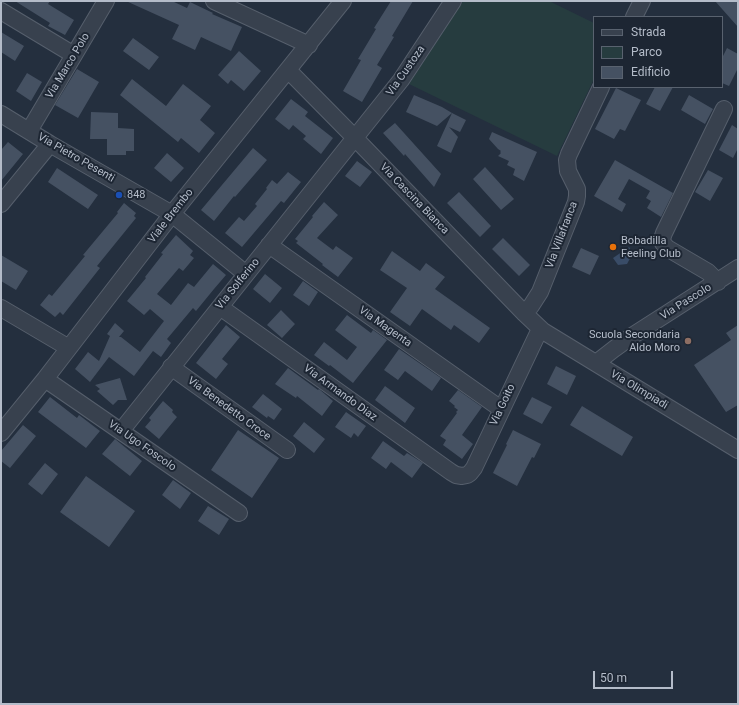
<!DOCTYPE html>
<style>
body{margin:0}
#map{position:relative;width:739px;height:705px;overflow:hidden;background:#242f3e;font-family:Roboto,sans-serif}
canvas{display:block}
.frame{position:absolute;inset:0;border:2px solid #b4bcc9;pointer-events:none}
.legend{position:absolute;left:593px;top:16px;width:130px;height:72px;box-sizing:border-box;background:#1d2633;border:1px solid #59626f;margin:0;padding:5px 7px;list-style:none;font-size:12px;color:#b4bcc9}
.legend li{display:flex;align-items:center;gap:8px;height:20px}
.legend b{width:20px;border:1px solid #59626f}
.scale{position:absolute;left:593px;top:671px;width:80px;height:18px;box-sizing:border-box;border:2px solid #b4bcc9;border-top:0;padding-left:5px;font-size:12px;line-height:14px;white-space:nowrap;color:#b4bcc9;-webkit-text-stroke:3px #1d2633;paint-order:stroke}
</style>
<div id="map">
<canvas width="739" height="705"></canvas>
<div class="frame"></div>
<ul class="legend">
<li><b style="height:5px;background:#38414e"></b>Strada</li>
<li><b style="height:11px;background:#263c3f"></b>Parco</li>
<li><b style="height:11px;background:#455162"></b>Edificio</li>
</ul>
<div class="scale">50 m</div>
</div>
<script>
const ctx = document.querySelector('canvas').getContext('2d');
ctx.lineJoin = 'round';
function fillPath(path, color) { ctx.fillStyle = color; ctx.fill(path, 'evenodd'); }
const toPath = rows => new Path2D(rows.map(r => 'M' + r).join(''));
function stroke(path, color, width, dash) { ctx.strokeStyle = color; ctx.lineWidth = width; ctx.lineCap = dash ? 'butt' : 'round'; ctx.setLineDash(dash || []); ctx.stroke(path); }
function write(font, color, halo, rows, align = 'center') {
  ctx.font = font + ' Roboto,sans-serif'; ctx.lineWidth = 4; ctx.setLineDash([]); ctx.textBaseline = 'middle'; ctx.strokeStyle = halo; ctx.fillStyle = color; for (const [text, x, y, turn = 0] of rows) {
    ctx.save(); ctx.translate(x, y); ctx.rotate((+turn || 0) * Math.PI / 180); ctx.textAlign = isNaN(turn) ? turn : align; if (halo) ctx.strokeText(text, 0, 0); ctx.fillText(text, 0, 0); ctx.restore();
  }
}
const green = toPath([
 [463,1,549,1,594,23,594,79,557,156,409,84]
]);
const water = toPath([
 [629,247,633,253,627,264,618,265,613,258]
]);
const building = toPath([
 [15,1,50,1,48,4,74,20,65,35,48,26,50,23],
 [126,1,172,1,187,8,190,2,213,13,212,14,242,27,231,51,201,37,195,50,172,39,179,25],
 [391,1,413,1,392,36,394,37,377,65,382,68,362,102,343,91,361,60,358,59,376,29,374,28],
 [715,1,738,1,738,27],
 [1,32,24,46,15,61,1,52],
 [133,38,159,57,149,70,123,51],
 [727,48,738,54,738,68,729,86,722,83,722,58],
 [239,51,261,71,244,91,231,80,228,84,218,75],
 [77,69,99,82,78,118,55,105],
 [27,73,42,82,31,101,16,91],
 [132,79,166,106,183,84,211,106,200,120,215,133,199,153,181,138,178,142,120,95],
 [655,87,673,87,660,111,646,104],
 [616,88,641,100,625,131,620,129,614,139,595,129],
 [414,95,442,107,452,113,437,126,406,112],
 [689,95,713,109,705,124,681,110],
 [291,99,308,112,305,116,333,138,321,154,303,139,306,136,293,125,289,130,275,119],
 [91,112,118,113,118,128,134,129,134,151,126,151,126,155,107,155,107,139,90,139],
 [452,113,466,120,460,132,449,127,458,137,451,153,437,146],
 [395,123,441,174,434,187,405,154,404,156,383,133],
 [732,125,738,129,738,148,733,158,719,150],
 [492,132,537,152,524,181,513,175,515,169,507,165,509,161,498,156,501,153,500,152,501,151,498,149,489,139],
 [8,142,23,154,1,181,1,150],
 [253,148,267,160,235,197,234,196,214,221,201,210],
 [167,153,184,168,171,182,154,168],
 [615,160,673,193,661,217,647,208,651,201,646,198,650,191,629,179,618,199,626,204,622,212,594,196],
 [357,161,372,172,360,187,345,176],
 [485,167,514,199,501,210,473,179],
 [57,168,98,195,88,209,48,182],
 [708,170,723,178,710,201,695,192],
 [288,172,301,182,284,203,281,201,242,247,225,233,239,217,244,221,257,206,255,204,267,189,266,188,272,180,277,184],
 [459,192,491,226,480,237,447,203],
 [324,202,338,215,317,238,333,250,336,246,353,258,338,277,322,265,323,264,296,243,298,241,295,239,313,217,312,216],
 [124,203,136,213,134,216,136,218,97,266,100,268,63,315,60,312,55,317,40,305,49,294,52,296,85,256,83,255,118,213,117,212],
 [176,235,193,251,190,255,194,258,183,271,179,268,157,294,171,305,188,283,194,287,213,264,226,275,214,289,196,311,193,308,167,339,171,343,161,357,153,351,134,376,109,357,90,382,75,369,88,352,99,361,110,336,107,334,115,323,124,331,119,337,121,337,140,352,164,321,150,309,144,315,127,301,146,278,145,277,163,254,161,253],
 [503,238,530,265,519,276,492,249],
 [581,248,599,256,590,275,572,267],
 [392,251,420,271,426,263,445,277,435,289,490,328,479,343,454,325,451,330,422,309,410,326,390,312,407,288,380,270],
 [1,255,28,271,16,290,1,281],
 [265,274,282,288,270,303,253,289],
 [303,281,318,292,309,306,293,295],
 [281,310,295,324,282,338,267,325],
 [347,315,371,333,373,330,387,340,353,383,330,365,329,366,314,355,324,342,347,360,357,347,335,330],
 [226,325,240,337,222,359,228,364,216,379,196,363],
 [738,325,738,405,726,412,694,365,731,340,726,333],
 [399,349,441,378,432,391,405,371,398,380,384,370],
 [556,366,576,376,567,395,547,384],
 [288,368,318,390,319,389,333,401,322,416,297,396,296,398,275,384],
 [120,378,127,400,118,400,113,405,97,391,100,389,95,385],
 [385,386,415,408,405,423,375,400],
 [458,390,482,407,462,435,473,444,462,459,443,445,446,440,440,436,457,413,456,412,458,410,454,407,455,406,449,401],
 [263,394,282,409,274,420,268,416,267,418,252,407],
 [50,397,77,418,79,415,100,431,86,448,38,412],
 [532,397,552,407,542,424,523,414],
 [163,401,173,410,172,412,177,417,159,439,145,427,151,420,149,418],
 [582,406,633,437,622,456,570,425],
 [346,412,366,426,358,437,354,433,351,438,335,427],
 [304,422,325,439,314,453,293,436],
 [23,425,36,436,10,468,1,461,1,451],
 [238,430,279,458,252,498,211,470],
 [513,430,541,444,534,458,532,457,517,486,493,473,507,445,506,444],
 [115,439,142,461,130,476,102,454],
 [383,441,404,456,407,453,423,463,412,478,391,462,386,469,371,458],
 [45,463,58,474,42,495,28,484],
 [86,476,135,511,109,547,60,512],
 [173,480,191,493,180,509,162,495],
 [208,506,229,519,219,535,198,521]
]);
const minor = toPath([
 [214,1,309,45],
 [1,11,74,55],
 [634,17,642,1],
 [288,70,355,138,524,313,543,331,738,450],
 [1,114,50,144,172,214,246,274],
 [29,131,106,1],
 [1,204,50,144],
 [269,245,501,409],
 [718,282,708,272,667,248,663,243,662,239,664,233,724,109],
 [220,307,451,472,456,475,462,476,467,475,470,473,474,468,540,329],
 [1,308,69,348],
 [524,313,531,306,540,292,576,202,577,196,577,189,568,171,567,160,569,154,601,87],
 [596,363,614,349,632,336,738,268],
 [171,367,287,450],
 [45,379,239,513],
 [121,431,401,80,453,1],
 [1,433,45,379,172,214,343,1]
]);
const markers = [
 [119,195,4,"#1a4fb4"],
 [613,247,4,"#e8710a"],
 [688,341,4,"#8d6e63"]
];
const streetNames = [
 ["Via Marco Polo",68,66,-59],
 ["Via Custoza",406,71,-55],
 ["Via Pietro Pesenti",76,158,30],
 ["Via Cascina Bianca",414,199,46],
 ["Viale Brembo",171,216,-52],
 ["Via Villafranca",562,235,-69],
 ["Via Solferino",238,284,-51],
 ["Via Pascolo",686,302,-32],
 ["Via Magenta",385,327,35],
 ["Via Olimpiadi",639,390,31],
 ["Via Armando Diaz",340,393,36],
 ["Via Goito",503,405,-65],
 ["Via Benedetto Croce",229,409,36],
 ["Via Ugo Foscolo",142,446,35]
];
const poiNames = [
 ["848",127,195],
 ["Bobadilla",621,241],
 ["Feeling Club",621,254],
 ["Scuola Secondaria",680,335,"right"],
 ["Aldo Moro",680,348,"right"]
];
fillPath(green, '#263c3f');
fillPath(water, '#394c67');
fillPath(building, '#455162');
stroke(minor, '#565f6c', 18);
stroke(minor, '#38414e', 16);
for (const [x, y, r, color] of markers) { const dot = new Path2D(); dot.arc(x, y, r, 0, 2 * Math.PI); ctx.fillStyle = color; ctx.fill(dot); stroke(dot, '#1d2633', 1.5); }
write('11px', '#b4bcc9', '#1d2633', streetNames);
write('11px', '#b4bcc9', '#1d2633', poiNames, 'left');
</script>
